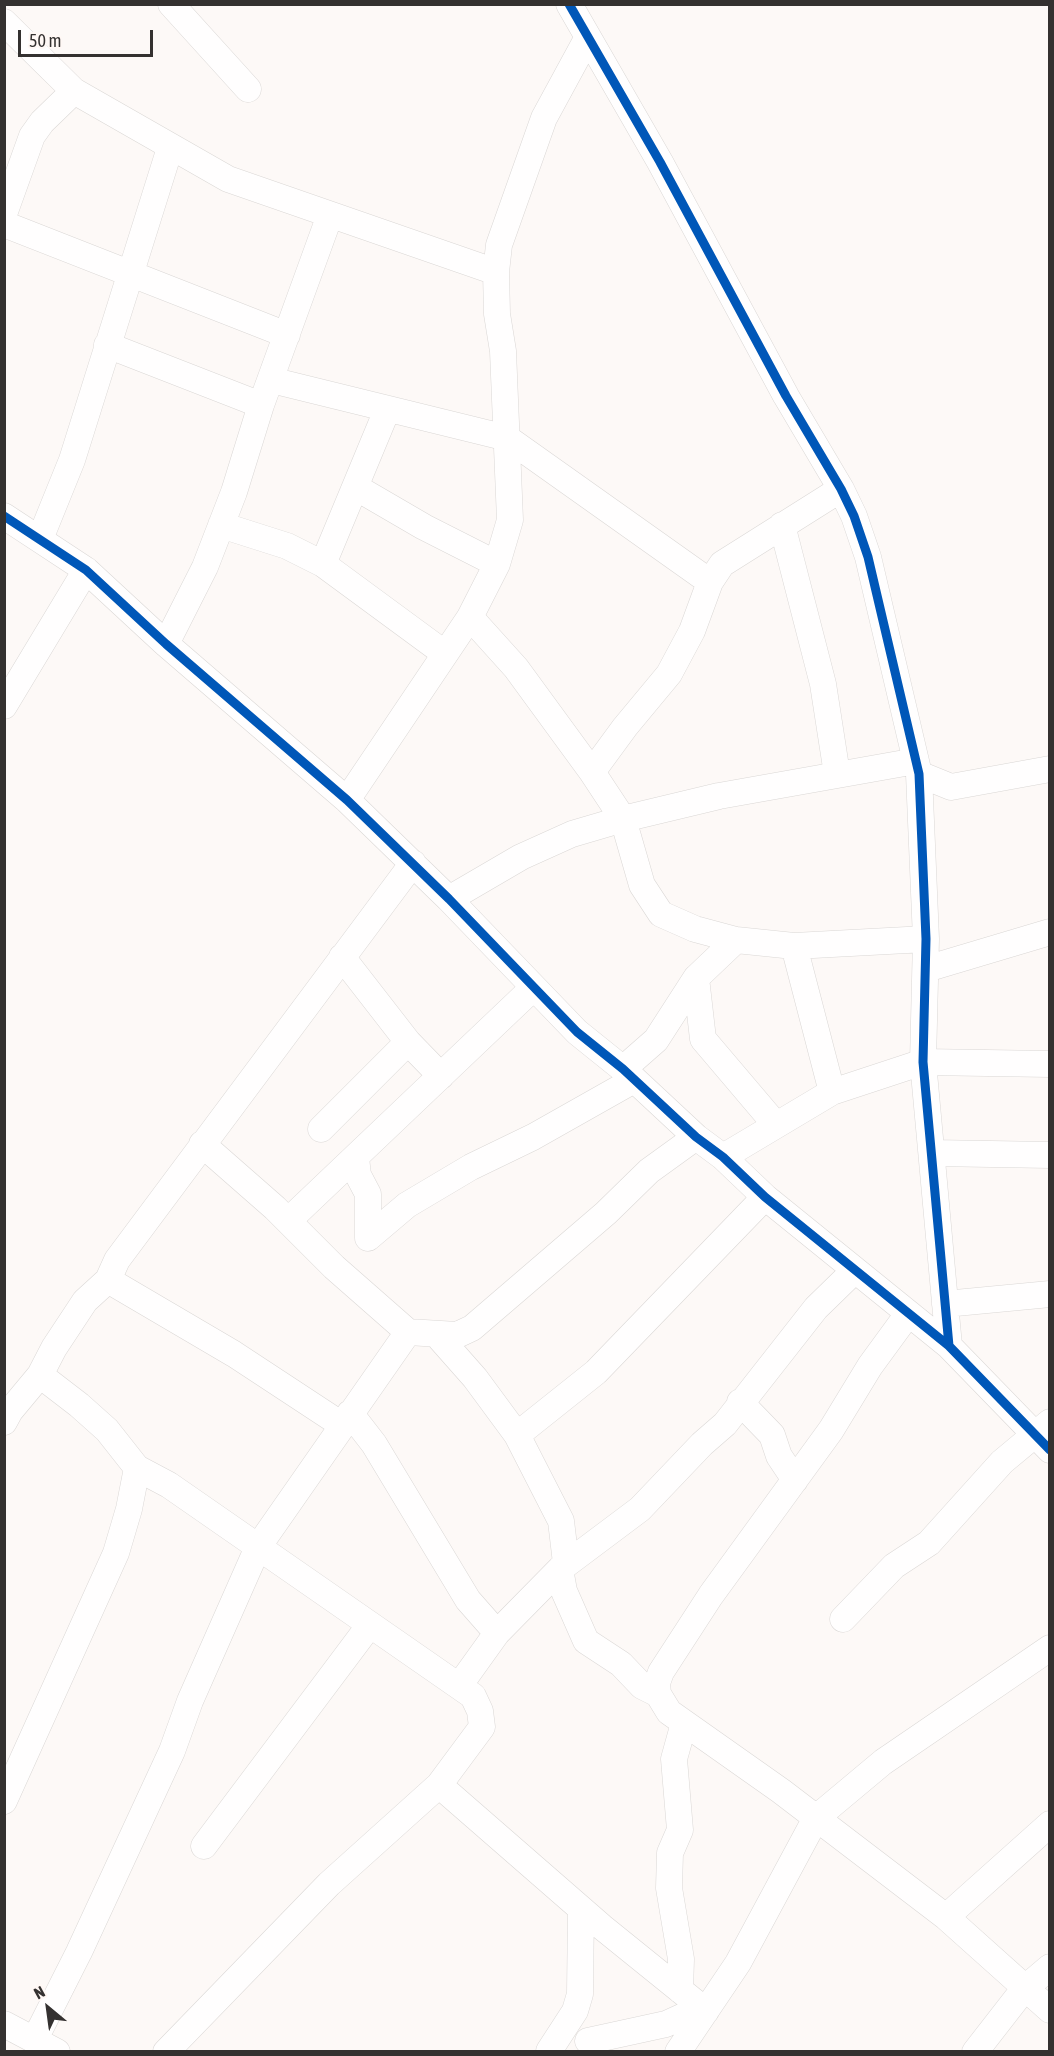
<!DOCTYPE html>
<style>
body{margin:0}
#map{position:relative;width:1054px;height:2056px;overflow:hidden;background:#fdf9f7;font-family:"Asap Condensed",sans-serif}
canvas{display:block}
.frame{position:absolute;inset:0;border:6px solid #343130;pointer-events:none}
.north{position:absolute;left:18px;top:1978px;width:60px;height:60px;-webkit-text-stroke:4px #fff8f5;paint-order:stroke;rotate:331deg;font-size:16px;font-weight:700;line-height:24px;text-align:center;color:#343130}
.north::after{content:'';display:block;margin:auto;width:21px;height:27px;background:#343130;clip-path:polygon(50% 0,100% 100%,50% 72%,0 100%)}
.scale{position:absolute;left:18px;top:30px;width:135px;height:27px;box-sizing:border-box;border:3px solid #343130;border-top:0;padding-left:8px;font-size:18px;line-height:21px;white-space:nowrap;color:#343130;-webkit-text-stroke:4px #fff8f5;paint-order:stroke}
</style>
<div id="map">
<canvas width="1054" height="2056"></canvas>
<div class="frame"></div>
<div class="north">N</div>
<div class="scale">50 m</div>
</div>
<script>
const ctx = document.querySelector('canvas').getContext('2d');
ctx.lineJoin = 'round';
const toPath = rows => new Path2D(rows.map(r => 'M' + r).join(''));
function stroke(path, color, width, dash) { ctx.strokeStyle = color; ctx.lineWidth = width; ctx.lineCap = dash ? 'butt' : 'round'; ctx.setLineDash(dash || []); ctx.stroke(path); }
const minor = toPath([
 [171,4,248,89],
 [569,4,660,162,786,396,841,489,854,516,868,557,919,774,926,939,923,1062,949,1346],
 [4,22,74,91,228,179,496,272],
 [4,214,32,136,42,122,74,91],
 [4,224,287,335],
 [107,345,261,405],
 [271,380,507,438,710,582],
 [357,488,424,527,497,564],
 [4,516,86,570,166,644,347,800,449,899,577,1032,623,1069,696,1137,723,1157,765,1197,949,1346,1050,1450],
 [221,525,287,546,323,564,444,653],
 [782,525,823,684,837,774],
 [40,539,72,460,170,148],
 [323,564,387,410],
 [470,617,516,668,592,772,623,819,642,885,661,914,695,929,736,940,794,946,926,939],
 [166,644,205,567,234,492,261,405,330,215],
 [4,706,86,570],
 [592,772,625,727,669,674,692,631,710,582,722,564,841,489],
 [919,774,951,787,1050,769],
 [347,800,470,617,497,564,510,520,503,351,497,314,496,272,499,245,544,118,588,37],
 [449,899,521,857,572,834,623,819,719,796,916,761],
 [794,946,832,1092],
 [342,957,408,1042,441,1076],
 [926,969,1050,932],
 [696,978,703,1039,776,1125],
 [623,1069,656,1040,696,978,736,940],
 [321,1129,408,1042],
 [202,1144,275,1208,334,1267,408,1332],
 [932,1153,1050,1155],
 [723,1157,832,1092,923,1062,1050,1064],
 [356,1158,358,1175,368,1194,368,1238,407,1205,471,1167,533,1137,634,1080],
 [288,1221,533,988],
 [108,1280,234,1354,342,1425],
 [945,1304,1050,1294],
 [908,1314,870,1366,831,1430,711,1595,661,1672,657,1683,658,1694,669,1712,781,1791,946,1917,1050,2010],
 [437,1335,475,1378,517,1435,561,1521,566,1563],
 [40,1375,79,1405,107,1430,137,1468,169,1485,473,1696,480,1711,482,1727,439,1785,329,1884,166,2052],
 [740,1402,772,1435,779,1456,795,1480],
 [350,1413,374,1444,468,1600,497,1633],
 [4,1422,10,1411,40,1375,54,1348,85,1301,108,1280,117,1260,413,863],
 [517,1435,596,1372,765,1197],
 [560,1569,564,1591,586,1641,621,1664,642,1686,658,1694],
 [843,1619,894,1566,929,1543,1002,1462,1050,1422],
 [459,1686,497,1633,560,1569,640,1509,702,1444,725,1424,816,1308,854,1271],
 [439,1785,602,1927,706,2011],
 [4,1801,116,1553,129,1509,137,1468],
 [204,1846,369,1626],
 [946,1917,1050,1824],
 [680,1990,681,1959,669,1888,670,1853,680,1830,674,1759,684,1723],
 [4,2024,57,2052],
 [35,2039,79,1952,172,1751,190,1701,258,1547,408,1332,457,1335,472,1328,606,1213,649,1171,696,1137],
 [588,2041,666,2024,701,2008],
 [549,2051,575,2011,580,1994,581,1909],
 [678,2052,738,1963,816,1818,883,1762,1050,1648],
 [975,2052,1024,1989,1050,1967]
]);
const cycleway = toPath([
 [569,4,660,162,786,396,841,489,854,516,868,557,919,774,926,939,923,1062,949,1346],
 [4,516,86,570,166,644,347,800,449,899,577,1032,623,1069,696,1137,723,1157,765,1197,949,1346,1050,1450]
]);
stroke(minor, '#dad7d5', 27);
stroke(minor, '#fffefe', 26);
stroke(cycleway, '#0057b8', 9);
</script>
